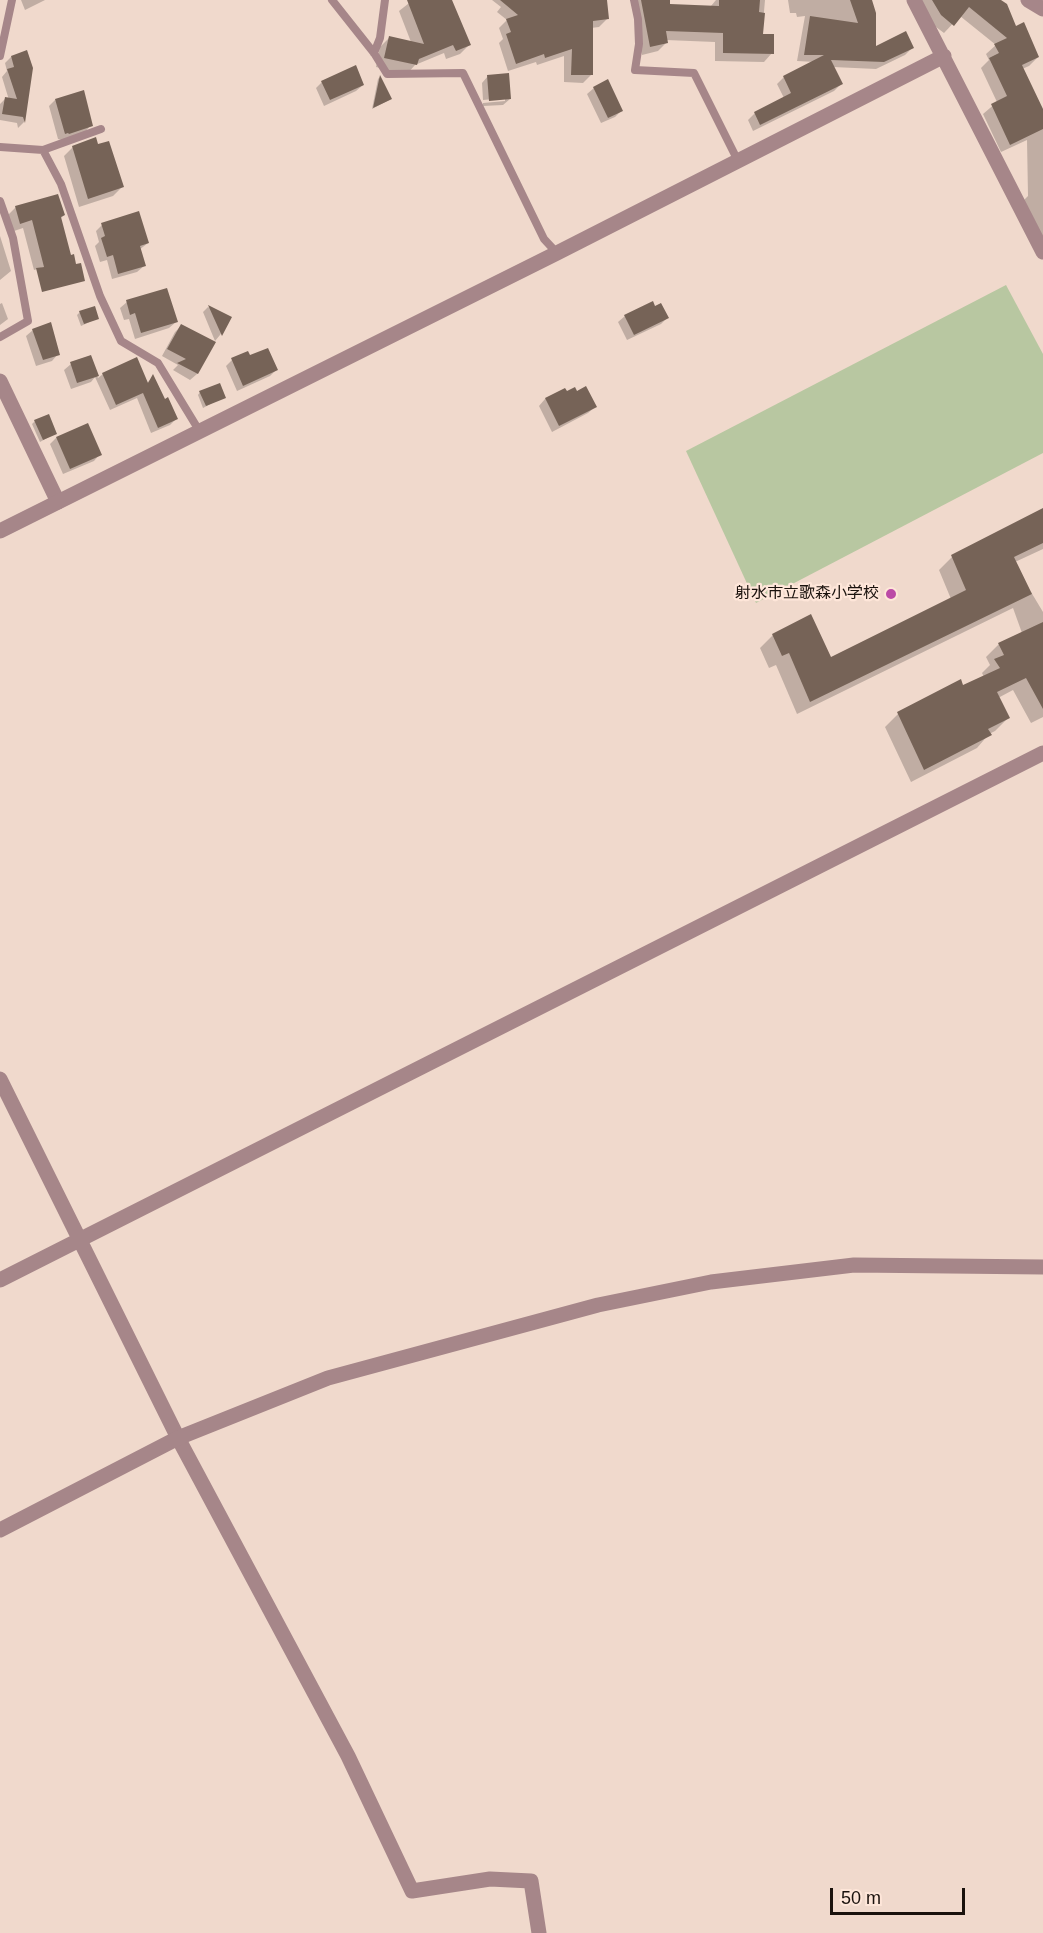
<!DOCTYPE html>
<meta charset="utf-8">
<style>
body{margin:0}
#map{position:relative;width:1043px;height:1933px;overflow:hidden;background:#f0d9cc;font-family:Arial,sans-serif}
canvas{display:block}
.scale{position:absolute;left:830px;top:1888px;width:135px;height:27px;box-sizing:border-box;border:3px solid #1a120d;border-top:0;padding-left:8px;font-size:18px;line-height:21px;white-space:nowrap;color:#1a120d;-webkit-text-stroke:4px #fee6d9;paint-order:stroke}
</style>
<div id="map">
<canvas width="1043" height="1933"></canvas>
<div class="scale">50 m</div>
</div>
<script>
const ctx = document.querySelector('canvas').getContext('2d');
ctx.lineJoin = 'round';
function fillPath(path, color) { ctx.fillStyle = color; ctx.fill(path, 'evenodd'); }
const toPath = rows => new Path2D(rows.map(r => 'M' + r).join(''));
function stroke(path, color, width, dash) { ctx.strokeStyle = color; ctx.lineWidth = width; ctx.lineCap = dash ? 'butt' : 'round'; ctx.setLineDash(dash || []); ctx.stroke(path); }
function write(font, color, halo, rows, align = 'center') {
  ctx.font = font + ' Arial,"Noto Sans JP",sans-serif'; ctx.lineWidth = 4.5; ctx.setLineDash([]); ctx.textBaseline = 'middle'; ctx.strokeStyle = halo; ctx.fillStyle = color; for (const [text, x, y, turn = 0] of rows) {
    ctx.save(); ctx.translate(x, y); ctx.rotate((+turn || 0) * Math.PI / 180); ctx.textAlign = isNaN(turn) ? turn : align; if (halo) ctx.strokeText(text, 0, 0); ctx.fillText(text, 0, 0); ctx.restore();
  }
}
const green = toPath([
 [1006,285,1043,354,1043,453,756,603,686,451]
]);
const shadow = toPath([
 [21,0,45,0,25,10],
 [413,0,451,0,469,45,460,54,446,59,444,53,415,65,407,74,376,67,380,47,389,38,411,42,399,11],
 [492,0,605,0,607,19,599,27,591,28,591,75,583,83,564,82,564,56,537,65,536,62,508,71,499,43,503,39,499,28,507,20,497,12,501,7],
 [631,0,668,0,669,6,711,6,716,0,765,0,762,35,772,53,764,62,715,61,715,42,666,40,666,43,658,51,642,55],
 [788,0,870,0,874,49,912,48,905,55,876,69,833,67,841,84,834,91,753,131,748,120,755,113,784,98,777,84,784,77,815,62,797,61,805,16,797,17,796,13,790,13],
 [918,0,999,0,1015,28,1038,57,1029,66,1022,69,1043,113,1043,237,1024,200,1028,196,1027,140,1001,152,983,114,997,102,981,68,989,60,986,54,996,45,960,16,944,33,932,24],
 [11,57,31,68,24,122,18,128,17,123,0,120,0,104,5,99,9,100,2,77,7,71,5,63],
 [488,76,510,99,503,105,483,106,483,103,505,101,505,98,483,100,482,83],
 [380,77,391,99,372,109,378,79],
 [322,82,363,85,356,91,324,106,316,88],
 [594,88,622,110,615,117,601,123,587,94],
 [55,100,91,125,85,132,62,140,58,139,49,106],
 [97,146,122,187,113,196,79,207,64,156,73,147],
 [16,207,64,215,60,219,60,262,34,270,23,228,11,232,7,216],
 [102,225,148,243,139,250,144,266,137,272,112,279,107,260,100,262,95,246,99,242,96,231],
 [0,236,11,271,0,280],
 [127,302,176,322,169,328,135,339,129,319,124,320,120,308],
 [2,303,8,319,0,325,0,304],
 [208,307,230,318,220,335,215,341,203,312],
 [654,308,667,318,661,324,627,340,618,322,625,316],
 [80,312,98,318,81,326,77,315],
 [182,325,214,343,197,374,190,380,173,370,178,365,162,356,175,332],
 [33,330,58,354,52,361,36,366,26,336],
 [90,357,98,378,103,374,147,383,153,377,164,401,176,419,170,425,151,433,137,398,110,410,95,377,91,382,71,389,64,370,71,364],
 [232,360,276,370,270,376,237,391,226,366],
 [564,390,566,393,577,393,595,407,588,413,552,432,539,406,545,399],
 [200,392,224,397,203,408,198,395],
 [35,421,56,433,40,442,32,424],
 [56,438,100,454,94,461,63,474,50,444],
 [1043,509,1043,549,1015,562,1029,592,1031,592,1043,612,1043,717,1031,723,1013,690,998,698,1008,718,995,731,989,734,977,748,911,782,885,727,898,714,984,677,982,673,990,665,986,657,999,644,1022,633,1013,608,797,714,776,665,769,668,760,648,773,635,831,659,951,599,939,570,952,557]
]);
const building = toPath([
 [407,0,452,0,471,45,456,51,453,45,419,59,417,65,384,58,389,36,424,44],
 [500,0,607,0,609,19,593,21,593,75,571,75,572,49,545,58,544,54,516,64,506,34,511,32,506,19,518,15],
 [641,0,670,0,670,4,719,6,719,0,760,0,759,12,765,13,763,34,774,34,774,54,723,53,723,33,666,31,668,43,650,47],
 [850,0,872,0,876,13,876,46,906,31,914,48,884,62,831,60,843,84,760,125,754,112,791,93,783,76,824,55,804,55,810,16,858,23],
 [932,0,1001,0,1007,4,1016,26,1024,22,1039,57,1022,65,1043,109,1043,129,1010,145,991,104,1007,96,989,58,999,53,994,44,1007,38,969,7,954,26,941,15],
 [27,50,33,68,25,123,23,117,2,114,5,97,17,99,7,69,14,67,11,56],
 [356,65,364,85,330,100,321,81],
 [509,73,511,99,489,101,487,75],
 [380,75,392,99,373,108],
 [608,79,623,111,608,118,593,87],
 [84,90,93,126,69,134,68,133,65,134,55,99],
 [96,137,98,144,109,141,124,187,88,199,72,146],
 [58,194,65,215,61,217,71,255,74,254,76,264,81,263,85,281,42,292,36,268,44,267,32,220,20,224,15,206],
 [139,211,149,243,140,246,146,266,118,274,113,255,107,257,101,238,105,236,101,223],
 [167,288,178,322,141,333,135,313,130,315,126,300],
 [653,301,655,306,661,303,669,318,634,335,624,315],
 [208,305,232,317,222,336],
 [95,306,99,319,84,324,79,311],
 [51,322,60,355,43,360,32,329],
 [181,324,216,342,198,374,177,363,186,359,167,349],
 [268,348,278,370,243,386,231,358,248,351,250,355],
 [91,355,99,376,77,383,70,362],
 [137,357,148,383,153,374,165,399,168,397,178,419,158,428,143,393,116,405,102,373],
 [220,383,226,398,206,406,199,391],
 [586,386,597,407,559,426,545,398,565,388,567,391,575,387,577,391],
 [49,414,57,434,43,440,34,420],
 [88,423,102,455,70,469,56,437],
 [1043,508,1043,543,1014,557,1032,594,810,702,789,653,782,656,772,634,811,614,831,657,966,590,951,555],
 [1043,622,1043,709,1026,678,997,692,1010,718,988,729,992,735,924,770,897,712,961,679,963,685,1000,668,994,659,1004,655,998,643]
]);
const service = toPath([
 [332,0,374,53,387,74,463,73,544,239,557,253],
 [634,0,638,19,639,44,635,70,694,73,738,161],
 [374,53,380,38,385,0],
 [0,56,12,0],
 [0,147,43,150,101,129],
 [43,150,61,184,100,296,121,341,158,363,200,432],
 [0,201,13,238,28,321,0,337]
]);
const minor = toPath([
 [1028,0,1043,9],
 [0,381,58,502],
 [0,1079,178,1438,348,1756,412,1891,490,1879,531,1881,539,1933],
 [0,1280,1043,753]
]);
const tertiary = toPath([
 [914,0,1043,252],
 [0,531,557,253,944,56],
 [0,1530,178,1438,328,1378,598,1305,711,1282,854,1265,1043,1267]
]);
const markers = [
 [891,594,6,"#bb4aa6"]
];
const poiNames = [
 ["射水市立歌森小学校",879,594]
];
fillPath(green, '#b8c7a1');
fillPath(shadow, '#0003');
fillPath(building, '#766357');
stroke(service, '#a68689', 8);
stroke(minor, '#a68689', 15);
stroke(tertiary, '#a68689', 15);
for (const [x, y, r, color] of markers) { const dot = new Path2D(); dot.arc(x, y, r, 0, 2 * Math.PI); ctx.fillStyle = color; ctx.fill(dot); stroke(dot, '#fee6d9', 2); }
write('16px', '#1a120d', '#fee6d9', poiNames, 'right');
</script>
